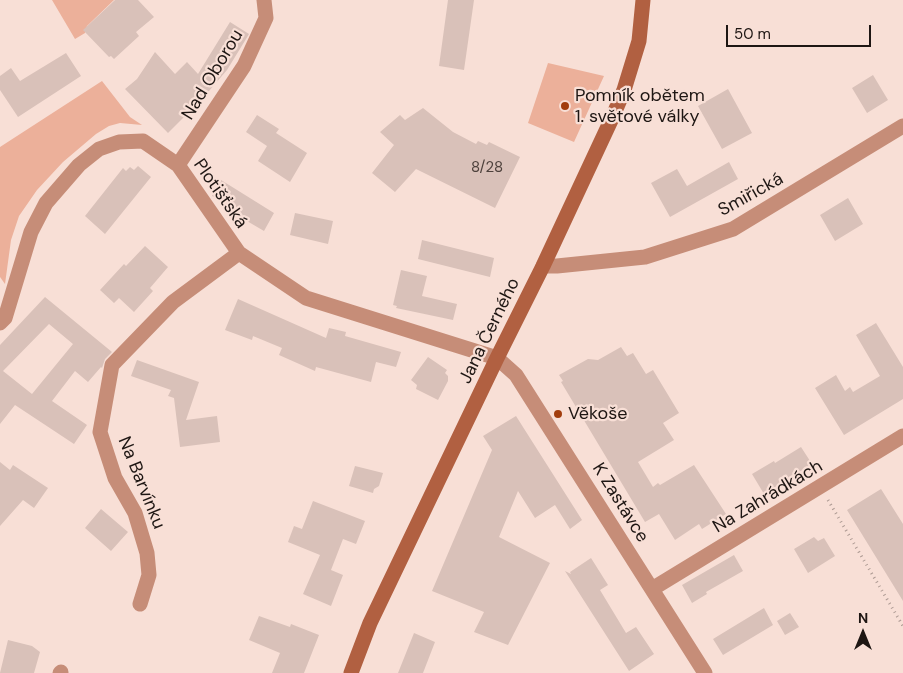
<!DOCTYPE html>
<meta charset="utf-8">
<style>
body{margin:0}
#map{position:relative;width:903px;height:673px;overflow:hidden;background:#f8dfd6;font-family:"DM Sans",sans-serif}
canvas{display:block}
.north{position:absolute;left:838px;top:608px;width:50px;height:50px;-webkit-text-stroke:4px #f8dfd6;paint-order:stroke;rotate:0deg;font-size:14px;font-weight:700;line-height:20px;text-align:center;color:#1e1613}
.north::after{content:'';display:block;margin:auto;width:18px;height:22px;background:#1e1613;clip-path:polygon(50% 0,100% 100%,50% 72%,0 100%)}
.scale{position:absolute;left:726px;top:25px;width:145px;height:22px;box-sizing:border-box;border:2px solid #1e1613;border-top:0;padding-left:6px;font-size:15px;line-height:18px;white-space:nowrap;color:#1e1613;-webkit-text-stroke:4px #f8dfd6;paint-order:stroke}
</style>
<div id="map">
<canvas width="903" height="673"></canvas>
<div class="north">N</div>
<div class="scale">50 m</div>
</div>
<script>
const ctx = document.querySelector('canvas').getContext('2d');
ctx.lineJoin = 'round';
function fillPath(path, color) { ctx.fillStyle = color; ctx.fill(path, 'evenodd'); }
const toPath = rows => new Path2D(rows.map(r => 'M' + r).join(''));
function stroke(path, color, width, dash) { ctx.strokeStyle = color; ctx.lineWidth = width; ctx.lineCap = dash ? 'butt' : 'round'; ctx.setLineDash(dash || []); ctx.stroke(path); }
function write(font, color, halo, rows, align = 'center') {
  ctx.font = font + ' "DM Sans",sans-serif'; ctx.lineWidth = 4.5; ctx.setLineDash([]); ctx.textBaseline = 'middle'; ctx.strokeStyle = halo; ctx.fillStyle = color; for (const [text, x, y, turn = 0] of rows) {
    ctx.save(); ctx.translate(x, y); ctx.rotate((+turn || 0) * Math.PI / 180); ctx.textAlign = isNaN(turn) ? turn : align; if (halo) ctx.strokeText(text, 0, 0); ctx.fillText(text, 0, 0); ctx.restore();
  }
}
const green = toPath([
 [52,0,114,0,87,26,85,33,75,39],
 [548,63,604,76,574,142,528,123],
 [102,81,130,117,142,125,120,123,109,126,96,134,63,162,37,190,19,216,11,240,5,284,0,277,0,147]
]);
const building = toPath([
 [115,0,138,0,154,17,136,32,139,36,114,59,111,56,109,57,83,30],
 [448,0,474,0,464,70,439,66],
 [230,22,249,34,246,39,227,70,203,98,168,133,125,89,137,79,155,52,175,74,187,62,198,74],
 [66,53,81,76,18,117,0,90,0,76,11,68,20,81],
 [873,75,888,100,867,113,852,88],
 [728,89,752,133,722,149,698,106],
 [423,108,453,132,476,144,478,141,487,145,489,142,520,157,495,208,416,169,395,192,372,173,394,145,380,132,400,115,405,120],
 [257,115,279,129,276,133,307,153,290,182,258,161,267,146,246,132],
 [729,162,738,179,670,217,651,183,677,169,687,186],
 [138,166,151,177,105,234,85,216,123,168,126,171,130,167,134,170],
 [221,180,274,213,264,231,235,214,235,210,212,196],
 [848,198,863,224,835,241,820,215],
 [295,213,333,221,328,244,290,235],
 [422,240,494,258,490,277,418,259],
 [145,246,168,267,150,288,153,291,134,312,119,298,114,303,100,290,124,264,126,266],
 [401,270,427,276,422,296,457,304,453,320,396,308,397,306,393,305],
 [45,297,112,352,105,359,102,368,101,367,88,382,75,371,52,401,87,425,74,444,15,405,0,424,0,345],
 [49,324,73,344,32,394,3,371],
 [238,299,326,338,329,328,346,332,345,336,401,352,396,367,376,362,371,382,316,367,315,371,279,355,282,348,253,336,252,340,225,330],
 [876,323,903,367,903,399,844,435,815,388,836,375,845,391,850,387,853,392,880,376,856,335],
 [621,347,627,356,633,353,646,374,653,370,679,413,663,423,674,440,638,462,653,487,658,483,660,485,694,465,726,514,702,529,699,524,675,540,659,514,645,522,561,382,563,381,559,375,588,359,598,360],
 [428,357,447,370,445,373,448,376,448,381,438,400,416,389,417,385,411,380],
 [137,360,199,382,186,420,217,416,220,442,180,447,174,398,168,396,171,390,131,376],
 [516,416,582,520,570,529,555,505,535,518,518,491,499,537,550,563,508,645,474,632,484,612,432,591,492,450,483,436],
 [801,447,812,464,764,494,752,474,774,461,775,463],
 [0,462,10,470,13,465,48,488,34,508,23,500,0,526],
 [355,466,383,473,379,486,374,489,373,493,349,486],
 [881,489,903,524,903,601,847,510],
 [313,501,365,521,356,544,343,539,331,570,343,575,331,606,303,594,320,555,288,542,294,526,302,529],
 [101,509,128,532,111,551,85,528],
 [814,537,818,541,824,538,835,556,808,573,794,549],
 [734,555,743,571,706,592,707,594,692,603,682,585],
 [591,558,608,585,600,590,626,633,636,627,654,654,629,671,565,571,571,574,570,572],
 [764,608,773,625,723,655,713,639],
 [790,613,799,627,785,635,777,621],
 [259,616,290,627,291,624,319,635,304,673,272,673,280,653,249,640],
 [414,633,435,642,423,673,398,673],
 [8,640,32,646,40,652,34,673,0,673]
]);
const path = toPath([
 [828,500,903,626]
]);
const street = toPath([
 [178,165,244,66,266,18,264,0],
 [543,266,557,266,645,257,733,229,903,126],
 [0,323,5,318,31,232,46,203,79,165,99,149,119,142,143,141,178,165,239,253,306,298,497,358,516,375,705,673],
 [652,589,903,436],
 [140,604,149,575,147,553,135,513,115,478,100,432,112,365,173,302,239,253],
 [60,673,61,672]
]);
const secondary = toPath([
 [351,673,370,623,497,358,543,266,613,116,624,90,639,41,643,0]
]);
const markers = [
 [565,106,5,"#a23d0d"],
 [558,414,5,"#a23d0d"]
];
const numberNames = [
 ["8/28",487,168]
];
const streetNames = [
 ["Nad Oborou",213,75,-59],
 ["Plotišťská",220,194,55],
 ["Smiřická",751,195,-29],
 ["Jana Černého",490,331,-64],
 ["Na Barvínku",141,483,68],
 ["Na Zahrádkách",768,497,-31],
 ["K Zastávce",620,503,58]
];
const poiNames = [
 ["Pomník obětem",575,96],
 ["1. světové války",575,117],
 ["Věkoše",568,414]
];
fillPath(green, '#ecb09a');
fillPath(building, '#d9c1b9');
stroke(path, '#ae9b94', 3, [1, 4]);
stroke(street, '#c68d78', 15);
stroke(secondary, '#b16041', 15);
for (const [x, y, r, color] of markers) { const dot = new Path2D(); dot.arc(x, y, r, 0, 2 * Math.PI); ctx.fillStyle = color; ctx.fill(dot); stroke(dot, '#f8dfd6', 2); }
write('15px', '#4d413c', null, numberNames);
write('18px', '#1e1613', '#f8dfd6', streetNames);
write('18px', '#1e1613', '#f8dfd6', poiNames, 'left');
</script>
